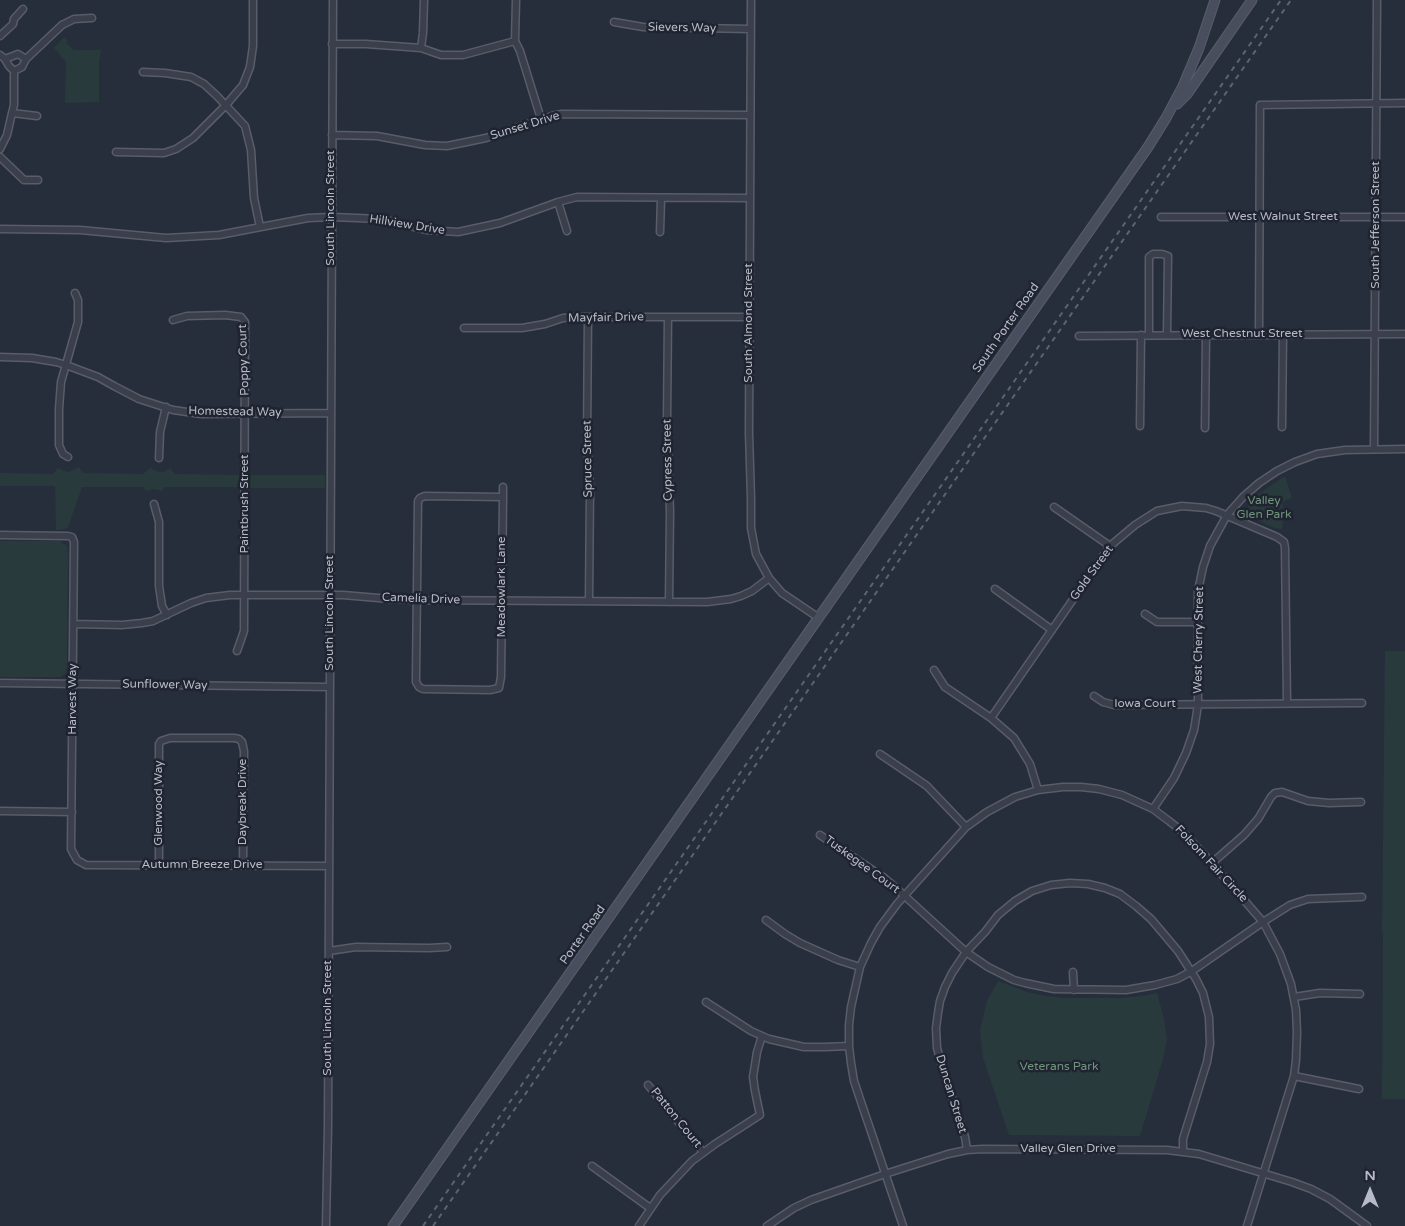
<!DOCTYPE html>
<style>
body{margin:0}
#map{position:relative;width:1405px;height:1226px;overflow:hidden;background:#262d3b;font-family:"Varela Round",sans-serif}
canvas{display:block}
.north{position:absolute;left:1345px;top:1166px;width:50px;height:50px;-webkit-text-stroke:4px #1f2430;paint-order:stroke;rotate:0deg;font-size:14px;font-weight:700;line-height:20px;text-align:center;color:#b6bbc7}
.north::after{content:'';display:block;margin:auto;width:18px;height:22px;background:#b6bbc7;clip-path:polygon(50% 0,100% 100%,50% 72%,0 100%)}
</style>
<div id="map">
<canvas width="1405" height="1226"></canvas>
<div class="north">N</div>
</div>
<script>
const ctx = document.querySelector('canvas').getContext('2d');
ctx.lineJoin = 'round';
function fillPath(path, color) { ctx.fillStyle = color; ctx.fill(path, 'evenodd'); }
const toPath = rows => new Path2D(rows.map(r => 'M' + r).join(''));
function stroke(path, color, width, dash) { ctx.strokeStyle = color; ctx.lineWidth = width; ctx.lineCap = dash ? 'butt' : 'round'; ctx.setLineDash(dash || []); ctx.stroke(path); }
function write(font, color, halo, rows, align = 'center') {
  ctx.font = font + ' "Varela Round",sans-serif'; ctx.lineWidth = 5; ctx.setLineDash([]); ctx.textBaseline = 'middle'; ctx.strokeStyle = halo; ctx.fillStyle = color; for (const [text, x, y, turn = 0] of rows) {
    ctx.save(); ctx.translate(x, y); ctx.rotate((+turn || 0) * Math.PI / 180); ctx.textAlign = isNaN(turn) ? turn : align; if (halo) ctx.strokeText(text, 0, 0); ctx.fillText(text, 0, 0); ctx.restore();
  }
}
const green = toPath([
 [64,37,68,41,66,43,74,50,101,50,99,62,99,102,65,103,66,62,54,48],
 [79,467,83,473,143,474,150,468,159,472,164,472,170,468,175,474,239,475,239,487,165,487,162,491,153,489,146,491,143,487,82,487,68,528,60,530,56,530,55,486,0,486,0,473,53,474,58,468,62,470,69,472],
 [250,475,325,475,325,488,250,488],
 [1285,476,1292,498,1282,502,1283,508,1278,509,1283,522,1282,529,1274,528,1255,519,1249,514,1248,508,1249,503,1254,497],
 [0,541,60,541,67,546,68,555,67,666,66,673,60,677,0,677],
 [1385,651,1405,651,1405,1099,1382,1099,1383,934,1382,934],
 [998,981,1027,992,1046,996,1064,998,1120,998,1142,996,1157,993,1164,1019,1167,1039,1163,1059,1140,1136,1009,1135,983,1058,980,1030,987,1001]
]);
const street = toPath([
 [516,0,515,41,520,51,541,119],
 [751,0,749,433,751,499,751,528,756,554,769,578,782,593,819,618],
 [614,22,643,27,751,29],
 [0,36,13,24,14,19,23,9],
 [332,44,366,44,421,48,441,55,463,55,515,41],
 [421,48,423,33,424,0],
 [0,55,5,59,9,66,14,71,14,105,12,113,7,135,0,149],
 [5,59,18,54,26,59],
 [14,71,22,67,26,59,62,25,74,19,92,18],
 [143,72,165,73,191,77,204,84,217,96,245,126,251,150,254,198,260,227],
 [12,113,37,116],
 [332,135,377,136,425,145,447,146,486,138,552,116,562,114,750,115],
 [116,152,164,153,176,149,193,138,226,105,243,85,250,67,253,46,253,0],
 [0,157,24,180,38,180],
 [558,202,567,231],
 [1161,217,1405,217],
 [0,229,80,230,166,238,184,237,219,235,308,218,332,217,381,219,427,230,458,232,500,223,558,202,577,197,750,198],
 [660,232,661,198],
 [588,317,587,440,590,488,589,601],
 [668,317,667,419,670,512,669,602],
 [173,320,187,316,225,315,241,317,245,322,244,631,237,651],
 [464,328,522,328,545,324,563,318,575,317,749,317],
 [1259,334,1260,105,1405,103],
 [1149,335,1149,257,1153,254,1162,254,1168,256,1167,335],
 [1079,336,1405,334],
 [0,357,32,358,56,362,66,365,98,377,114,386,139,399,173,410,201,414,331,413],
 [1140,426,1141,335],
 [1282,427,1283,334],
 [1205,428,1206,335],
 [1374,449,1377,0],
 [68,457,63,454,59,445,59,409,61,382,78,322,78,300,75,293],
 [159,458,160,432,166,407],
 [503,487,503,497,502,588,501,677,499,688,490,690,423,689,419,687,416,682,416,675,418,501,420,498,425,496,503,497],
 [154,504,159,522,159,586,162,606,167,615],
 [1054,507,1110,546],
 [0,535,68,536,72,537,74,542,71,849,77,860,86,865,329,866],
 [995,589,1052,630],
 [1145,614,1157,622,1197,622],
 [73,624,122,625,142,623,153,621,191,603,206,598,230,595,343,595,390,599,417,600,707,602,731,599,741,596,752,591,769,578],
 [934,670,945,687,991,718,1014,738,1030,764,1038,790],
 [0,683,330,687],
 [1094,696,1103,702,1114,705,1362,703],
 [991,718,1110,546,1135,525,1157,511,1182,506,1206,508,1216,511,1277,537,1284,542,1285,548,1287,703],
 [880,754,927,786,966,827],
 [1153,809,1174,778,1186,753,1194,730,1198,705,1198,591,1203,567,1210,546,1227,515,1243,497,1259,483,1277,471,1295,462,1317,454,1345,450,1405,449],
 [0,811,72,812],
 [820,835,883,877,896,888,966,952,988,967,1014,980,1025,983,1054,989,1126,990,1155,985,1177,979,1192,971,1263,922,1290,905,1308,899,1362,897],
 [1212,863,1244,835,1258,819,1271,797,1275,793,1282,792,1308,801,1329,803,1361,802],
 [159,865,159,744,161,741,170,738,234,738,239,739,242,742,244,751,243,865],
 [766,920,785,934,800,943,838,960,860,967],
 [329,951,356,947,429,948,447,947],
 [1073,972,1074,990],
 [1294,997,1320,993,1360,994],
 [706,1002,751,1031,769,1039,804,1047,825,1047,849,1046],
 [1294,1076,1359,1089],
 [648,1085,703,1152],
 [967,1150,965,1137,943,1070,937,1048,936,1028,938,1013,940,1001,945,987,952,973,966,952,985,932,998,915,1015,901,1032,891,1051,885,1070,883,1088,884,1105,888,1120,894,1136,906,1151,919,1178,951,1196,979,1203,993,1209,1017,1210,1044,1207,1062,1183,1139,1183,1152],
 [592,1166,650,1208],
 [326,1226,328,1127,333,0],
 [639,1226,660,1195,692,1161,715,1144,760,1115,755,1091,753,1077,757,1052,762,1036],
 [767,1226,794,1208,811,1200,885,1174,948,1154,967,1150,982,1149,1167,1150,1199,1154,1292,1182,1311,1189,1330,1199,1367,1226],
 [903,1226,862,1105,854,1081,851,1063,849,1046,849,1025,851,1007,860,967,871,943,880,927,897,904,966,827,987,812,1015,797,1038,790,1063,787,1081,787,1099,789,1122,795,1153,809,1169,821,1183,832,1212,863,1263,922,1280,954,1291,984,1296,1010,1297,1032,1296,1060,1294,1076,1247,1226]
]);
const secondary = toPath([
 [1177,104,1187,94,1252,0],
 [393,1226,1148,147,1166,118,1183,86,1199,48,1215,0]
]);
const rail = toPath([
 [423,1226,1281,0],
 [433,1226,1291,0]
]);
const streetNames = [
 ["Sievers Way",682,28,1],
 ["Sunset Drive",525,126,-17],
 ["South Lincoln Street",331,208,-90],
 ["West Walnut Street",1283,217],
 ["Hillview Drive",407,225,9],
 ["South Jefferson Street",1376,225,-90],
 ["Mayfair Drive",606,318,-1],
 ["South Almond Street",749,323,-90],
 ["South Porter Road",1006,328,-55],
 ["West Chestnut Street",1242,334],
 ["Poppy Court",244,360,-92],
 ["Homestead Way",235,412,1],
 ["Spruce Street",588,459,-91],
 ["Cypress Street",668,460,-91],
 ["Paintbrush Street",245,504,-90],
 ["Gold Street",1092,573,-54],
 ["Meadowlark Lane",502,587,-90],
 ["Camelia Drive",421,599,2],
 ["South Lincoln Street",330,613,-90],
 ["West Cherry Street",1199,640,-89],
 ["Sunflower Way",165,685,1],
 ["Harvest Way",73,699,-90],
 ["Iowa Court",1145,704],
 ["Daybreak Drive",243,802,-90],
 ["Glenwood Way",159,803,-90],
 ["Folsom Fair Circle",1211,864,47],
 ["Autumn Breeze Drive",202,865],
 ["Tuskegee Court",862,865,36],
 ["Porter Road",583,935,-55],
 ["South Lincoln Street",328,1018,-90],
 ["Duncan Street",951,1094,73],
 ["Patton Court",676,1118,51],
 ["Valley Glen Drive",1068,1149]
];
const parkNames = [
 ["Valley",1264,501],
 ["Glen Park",1264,515],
 ["Veterans Park",1059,1067]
];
fillPath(green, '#293a3d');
stroke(street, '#585d69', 9);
stroke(secondary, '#585d69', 11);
stroke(street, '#3a3f4b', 6);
stroke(secondary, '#484e5e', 9);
stroke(rail, '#5c6372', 2, [5, 5]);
write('12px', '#b6bbc7', '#1f2430', streetNames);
write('12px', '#6f957c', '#1f2430', parkNames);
</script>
